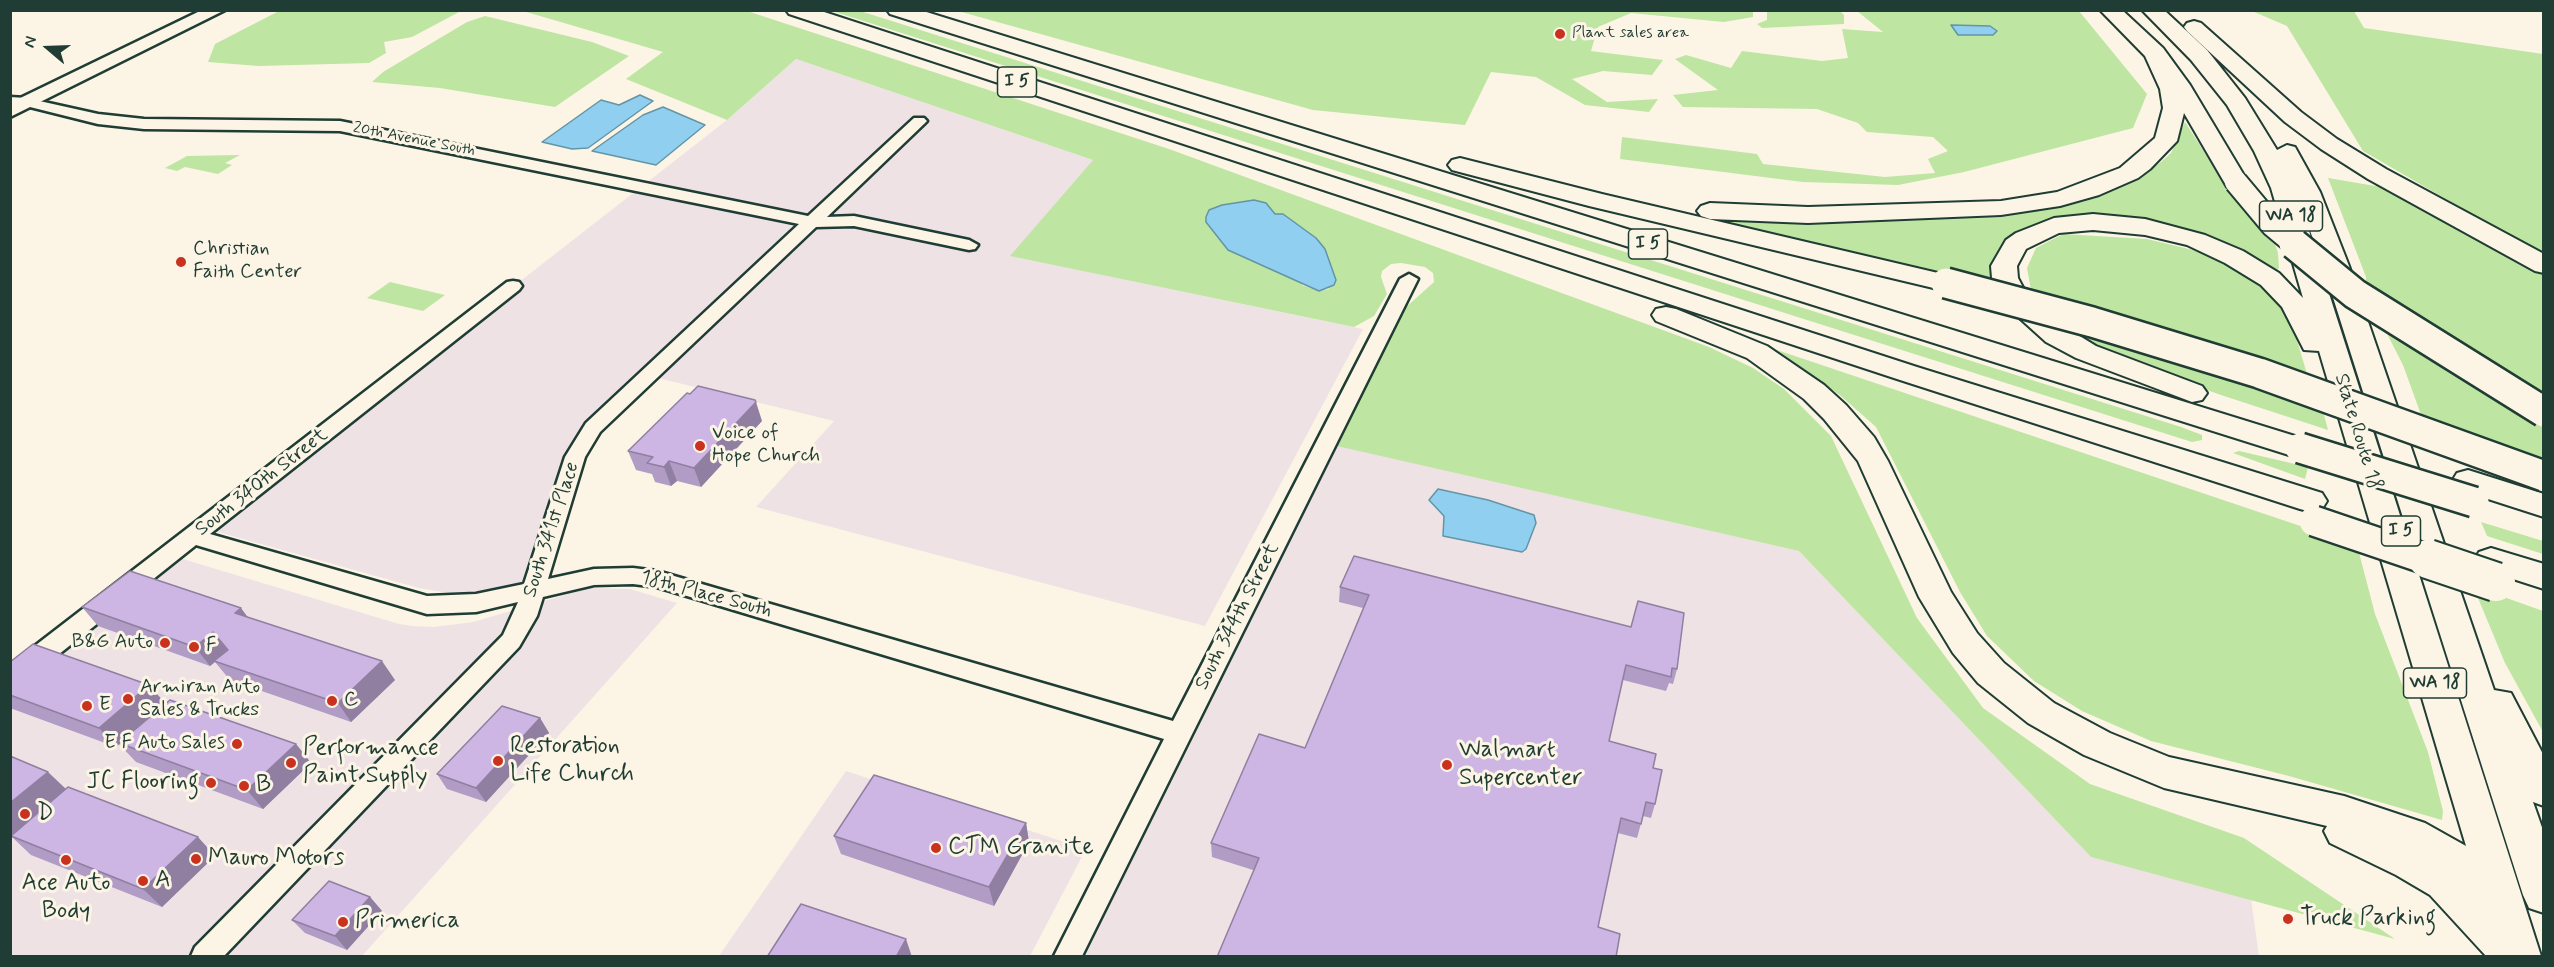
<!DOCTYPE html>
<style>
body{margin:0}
#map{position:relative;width:2554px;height:967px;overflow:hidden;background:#fcf5e5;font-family:Mynerve,sans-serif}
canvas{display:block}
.frame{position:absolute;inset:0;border:12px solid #1f3d34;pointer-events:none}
.north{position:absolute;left:18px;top:18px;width:60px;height:60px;-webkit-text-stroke:4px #fcf5e5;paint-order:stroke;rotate:289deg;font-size:16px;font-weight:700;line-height:24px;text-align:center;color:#1f3d34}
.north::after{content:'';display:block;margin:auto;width:21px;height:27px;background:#1f3d34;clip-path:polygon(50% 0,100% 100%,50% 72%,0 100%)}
</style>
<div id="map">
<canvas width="2554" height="967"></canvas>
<div class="frame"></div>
<div class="north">N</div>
</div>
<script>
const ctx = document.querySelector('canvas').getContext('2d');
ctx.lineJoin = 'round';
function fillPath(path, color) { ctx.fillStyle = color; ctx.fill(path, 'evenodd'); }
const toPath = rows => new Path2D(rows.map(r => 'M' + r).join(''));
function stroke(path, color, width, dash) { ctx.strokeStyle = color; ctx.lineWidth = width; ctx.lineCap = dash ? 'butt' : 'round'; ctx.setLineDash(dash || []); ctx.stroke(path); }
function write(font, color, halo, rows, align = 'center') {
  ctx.font = font + ' Mynerve,sans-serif'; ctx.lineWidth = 6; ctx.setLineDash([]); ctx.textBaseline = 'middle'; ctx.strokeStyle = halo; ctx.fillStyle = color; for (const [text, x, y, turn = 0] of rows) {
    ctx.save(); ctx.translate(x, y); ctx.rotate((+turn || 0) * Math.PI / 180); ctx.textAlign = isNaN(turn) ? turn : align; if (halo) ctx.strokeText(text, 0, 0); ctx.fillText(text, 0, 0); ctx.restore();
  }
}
const built = toPath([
 [796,59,1093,160,1011,256,1363,329,1205,626,756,507,834,421,658,378,597,435,581,459,552,576,500,590,479,594,449,593,419,588,214,531,523,279,727,120],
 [1327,443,1799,551,2091,857,2251,899,2259,956,1069,956,1179,733],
 [176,557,399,624,413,626,434,627,473,622,589,588,630,589,677,603,362,956,11,956,11,685],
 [846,771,1086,849,1030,956,719,956]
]);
const green = toPath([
 [454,10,459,12,412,37,384,42,386,53,369,63,259,66,208,62,215,44,279,11],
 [523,11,747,11,1169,149,1709,347,1753,368,1784,389,1831,436,1917,618,1983,708,2090,784,2244,838,2395,939,2091,857,1799,551,1337,446,1405,308,1434,282,1433,273,1425,267,1401,263,1391,264,1382,271,1381,277,1387,294,1374,316,1354,327,1010,256,1093,160,796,59,727,120,626,79,663,52],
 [1266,203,1275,214,1329,289,1319,291,1302,285],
 [832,11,860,11,2181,427,2202,435,2202,440,2192,442],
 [958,11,1753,11,1753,17,1724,22,1631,13,1598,27,1591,51,1663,60,1652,75,1603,71,1572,79,1607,102,1658,99,1649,112,1585,105,1536,77,1491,72,1465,125,1313,110],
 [1767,11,1840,11,1844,15,1844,24,1762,28,1757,24,1767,20],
 [1857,11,2079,11,2147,94,2133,128,1964,172,1898,185,1803,182,1620,159,1622,137,1757,154,1763,164,1885,177,1935,173,1928,159,1948,151,1933,137,1867,132,1858,123,1817,109,1683,107,1673,95,1718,90,1675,59,1686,55,1731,68,1742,51,1822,61,1848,58,1842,29,1883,32],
 [2252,11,2354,11,2364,28,2543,54,2543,255,2363,151,2287,26],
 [485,16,592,42,629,56,555,107,440,88,372,82,383,72,467,22],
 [2185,122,2228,189,2273,238,2278,253,2279,268,2276,272,2232,250,2062,218,2017,232,2005,243,1995,258,1992,289,1723,224,1719,220,1901,219,2021,210,2085,201,2130,183,2161,162,2171,153],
 [240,155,225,163,232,165,218,174,185,167,177,171,165,168,187,156],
 [2328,178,2387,188,2543,274,2543,403,2366,292,2366,277],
 [2063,234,2147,239,2193,250,2227,262,2252,276,2276,295,2290,317,2310,384,2038,298,2031,290,2027,268,2036,248],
 [390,282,445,295,423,311,367,298],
 [2380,320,2543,422,2543,469,2424,423,2403,365],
 [2065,329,2149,344,2323,411,2328,430,2218,394,2122,358],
 [1777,350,2357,545,2375,614,2428,752,2443,811,2442,820,2289,776,2151,741,2082,711,2034,681,1987,636,1960,592,1876,427,1841,396],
 [2239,451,2308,467,2305,479,2233,453],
 [2481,522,2543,541,2543,554,2487,536],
 [2473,586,2543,611,2543,732,2505,663]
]);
const water = toPath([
 [1951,25,1990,26,1997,31,1993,35,1958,35,1951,25],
 [640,95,653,101,588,148,572,149,542,142,601,100,619,105,640,95],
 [663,107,705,125,656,165,592,151,643,115,663,107],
 [1254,200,1266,203,1275,214,1283,214,1316,238,1325,249,1336,280,1334,285,1319,291,1228,250,1206,222,1206,217,1209,210,1222,205,1254,200],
 [1438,489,1488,500,1534,515,1536,523,1526,549,1522,552,1443,536,1444,516,1429,500,1438,489]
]);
const minor = toPath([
 [10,97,26,98,98,114,144,119,340,121,808,216,914,118,924,118,927,121,924,124,827,217,854,216,969,240,978,245,975,249,969,250,854,226,816,227,600,432,585,457,548,579,594,569,633,568,657,571,1173,721,1400,279,1409,274,1418,279,1082,956,1054,956,1164,739,657,587,633,584,594,585,543,597,537,616,519,647,224,956,191,956,195,947,503,635,518,602,476,612,427,614,196,545,19,686,10,688,10,665,507,282,513,281,519,282,522,286,519,290,210,534,427,596,476,594,524,584,565,457,586,423,799,224,340,131,144,129,98,124,26,106,10,106,10,97]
]);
const major = toPath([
 [202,10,225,10,10,117,10,103,202,10]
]);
const highway = toPath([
 [786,10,818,10,1917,367,2322,493,2327,501,2322,509,2311,512,2300,509,1897,379,789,14,786,10],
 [887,10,920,10,2311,441,2315,448,2311,455,2300,458,2289,455,890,14,887,10],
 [2100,10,2122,10,2163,48,2190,85,2248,182,2245,187,2236,189,2227,187,2184,113,2177,141,2150,169,2138,178,2099,195,2060,206,2001,215,1808,223,1710,219,1701,216,1697,211,1701,206,1710,203,1808,207,2001,201,2057,192,2120,168,2155,138,2163,108,2160,89,2145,56,2100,10],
 [2142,10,2164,10,2207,50,2245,98,2277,150,2287,145,2295,147,2320,192,2349,266,2494,690,2511,693,2544,756,2544,806,2533,802,2544,833,2544,913,2529,908,2523,895,2323,266,2302,209,2541,956,2486,956,2430,895,2396,875,2330,843,2324,831,2327,826,2164,788,2084,755,2028,723,1978,683,1953,653,1919,597,1858,461,1824,419,1804,399,1747,358,1656,321,1652,315,1656,309,1666,307,1676,309,1767,346,1824,385,1846,405,1874,437,1888,461,1951,592,1977,633,2004,663,2054,703,2110,733,2169,757,2344,796,2425,823,2466,846,2319,351,2304,350,2282,307,2261,285,2225,263,2187,245,2145,235,2093,230,2059,233,2026,249,2017,266,2018,278,2027,295,2050,318,2096,346,2202,386,2207,393,2202,400,2192,402,2076,358,2046,342,2005,305,1992,278,1991,266,2006,240,2016,233,2054,218,2093,214,2145,219,2205,235,2243,251,2279,273,2303,298,2271,188,2254,151,2227,105,2191,60,2142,10],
 [2194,21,2201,23,2301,112,2337,139,2386,169,2544,254,2544,273,2535,271,2368,179,2321,149,2285,122,2187,31,2184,27,2187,23,2194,21],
 [1460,158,1602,194,1955,277,1959,283,1955,289,1946,291,1589,206,1452,170,1448,165,1452,160,1460,158],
 [2468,470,2544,494,2544,517,2457,489,2452,481,2457,473,2468,470],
 [2491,548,2544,564,2544,589,2479,568,2474,560,2479,552,2491,548]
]);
const highwayBridgeFar2 = toPath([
 [2236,182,2272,225,2296,245]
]);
const highwayBridgeFar1 = toPath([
 [2294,244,2355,294,2544,412],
 [1946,283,2092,322,2259,373,2544,476],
 [2300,448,2474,502],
 [2314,521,2432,561]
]);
const highwayBridge = toPath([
 [2428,559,2496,582]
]);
const wall = toPath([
 [762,421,701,487,677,481,671,486,655,482,652,474,636,470,628,451],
 [1340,587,1677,669,1673,684,1669,683,1666,691,1623,680,1609,741,1653,768,1655,804,1651,818,1643,816,1637,838,1618,833,1253,870,1212,857,1211,843,1305,748,1363,608,1339,602],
 [82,607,248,617,395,680,351,722,230,680,215,662,210,666,98,626],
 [10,662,149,685,165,704,296,744,311,763,263,809,136,762,119,744,116,747,10,708],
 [540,718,549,733,486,802,447,789,437,774],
 [10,756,66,789,215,856,162,907,31,855,12,837,10,837],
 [1026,823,1029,842,994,906,841,854,834,836],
 [370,897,382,911,347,950,305,933,292,920]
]);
const shadedWall = toPath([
 [756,402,762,421,701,487,694,468],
 [669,461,677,481,671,486,664,467],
 [241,608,255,627,235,613],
 [213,632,228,651,210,666,195,647],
 [382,661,395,680,351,722,338,703],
 [149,685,166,704,116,747,99,728],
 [540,718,549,733,486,802,476,788],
 [296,744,311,763,263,809,247,790],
 [48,772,67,790,11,838,10,837,10,803],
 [1026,823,1029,842,994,906,989,887],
 [198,837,215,856,162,907,143,889],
 [370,897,382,911,347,950,335,936],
 [906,939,912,957,896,957]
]);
const building = toPath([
 [698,386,755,400,756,402,694,468,669,461,664,467,647,463,653,457,628,451,687,393,690,394,698,386],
 [1354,556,1631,627,1638,601,1684,613,1677,669,1672,668,1671,677,1626,665,1609,741,1656,754,1653,768,1662,770,1655,804,1646,802,1641,824,1621,818,1598,927,1620,934,1616,957,1217,957,1259,858,1211,843,1259,734,1305,748,1369,595,1340,587,1354,556],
 [130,571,241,608,235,613,382,661,338,703,214,661,228,650,213,632,195,647,82,607,130,571],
 [33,644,149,685,99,728,10,695,10,662,33,644],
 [170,700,296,744,247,790,119,743,170,700],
 [502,706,540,718,476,788,437,774,502,706],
 [10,756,48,772,10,803,10,756],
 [874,775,1026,823,989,887,834,836,874,775],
 [68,787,198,837,143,889,11,836,68,787],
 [329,881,370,897,335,936,292,920,329,881],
 [801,904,906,939,896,957,767,957,801,904]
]);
const markers = [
 [1560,34,6,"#c8321e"],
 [181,262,6,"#c8321e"],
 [700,446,6,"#c8321e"],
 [165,643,6,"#c8321e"],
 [194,647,6,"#c8321e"],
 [128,699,6,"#c8321e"],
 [332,701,6,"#c8321e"],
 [87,706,6,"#c8321e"],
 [237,744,6,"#c8321e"],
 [498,761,6,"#c8321e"],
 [291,763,6,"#c8321e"],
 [1447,765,6,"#c8321e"],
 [211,783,6,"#c8321e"],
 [244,786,6,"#c8321e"],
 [25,814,6,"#c8321e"],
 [936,848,6,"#c8321e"],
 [196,859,6,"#c8321e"],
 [66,860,6,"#c8321e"],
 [143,881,6,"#c8321e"],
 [2288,919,6,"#c8321e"],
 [343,922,6,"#c8321e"]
];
const farPoinames = [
 ["Plant sales area",1572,34]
];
const farStreetnames = [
 ["20th Avenue South",414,140,11]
];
const shields = [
 [1017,82,39],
 [2291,216,63],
 [1648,244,39],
 [2401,531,39],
 [2435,683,63]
];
const shieldNames = [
 ["I 5",1017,82],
 ["WA 18",2291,216],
 ["I 5",1648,244],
 ["I 5",2401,531],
 ["WA 18",2435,683]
];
const poiNames = [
 ["Christian",193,250],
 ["Faith Center",193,273],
 ["Voice of",712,434],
 ["Hope Church",712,457],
 ["B&G Auto",153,643,"right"],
 ["F",206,647],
 ["Armiran Auto",140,688],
 ["Sales & Trucks",140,711],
 ["C",344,701],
 ["E",99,706],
 ["E F Auto Sales",225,744,"right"]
];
const streetNames = [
 ["State Route 18",2357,432,73],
 ["South 340th Street",262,483,-38],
 ["South 341st Place",552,530,-72],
 ["18th Place South",706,595,15],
 ["South 344th Street",1238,617,-63]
];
const nearPoinames = [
 ["Restoration",510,747],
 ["Life Church",510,775],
 ["Performance",303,749],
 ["Paint Supply",303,777],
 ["Walmart",1459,751],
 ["Supercenter",1459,779],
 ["JC Flooring",199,783,"right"],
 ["B",256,786],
 ["D",37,814],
 ["CTM Granite",948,848],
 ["Mauro Motors",208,859],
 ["A",155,881],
 ["Ace Auto",66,884,"center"],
 ["Body",66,912,"center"],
 ["Truck Parking",2300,919],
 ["Primerica",355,922]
];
fillPath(built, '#eee2e5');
fillPath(green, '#bee5a1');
fillPath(water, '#91cff1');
stroke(water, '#6395a5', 1.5);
stroke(minor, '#1f3d34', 5);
stroke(major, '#1f3d34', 5);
stroke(highway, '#1f3d34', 4);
fillPath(minor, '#fcf5e5');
fillPath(major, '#fcf5e5');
fillPath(highway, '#fcf5e5');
stroke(highwayBridgeFar2, '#1f3d34', 26, []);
stroke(highwayBridgeFar1, '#1f3d34', 34, []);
stroke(highwayBridge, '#1f3d34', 42, []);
stroke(highwayBridgeFar2, '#fcf5e5', 22);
stroke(highwayBridgeFar1, '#fcf5e5', 29);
stroke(highwayBridge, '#fcf5e5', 38);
fillPath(wall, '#b09cc4');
fillPath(shadedWall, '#907fa0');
fillPath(building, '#cdb5e4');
stroke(building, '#907fa0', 1.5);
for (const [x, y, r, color] of markers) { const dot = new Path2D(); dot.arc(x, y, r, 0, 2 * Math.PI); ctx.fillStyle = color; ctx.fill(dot); stroke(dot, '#fcf5e5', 2); }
write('16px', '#1f3d34', '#fcf5e5', farPoinames, 'left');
write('16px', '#1f3d34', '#fcf5e5', farStreetnames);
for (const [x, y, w] of shields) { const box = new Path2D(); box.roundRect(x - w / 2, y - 15, w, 30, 4.5); ctx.fillStyle = '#fcf5e5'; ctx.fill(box); stroke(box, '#1f3d34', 1.5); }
write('bold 18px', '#1f3d34', null, shieldNames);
write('20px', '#1f3d34', '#fcf5e5', poiNames, 'left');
write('20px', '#1f3d34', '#fcf5e5', streetNames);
write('24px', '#1f3d34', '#fcf5e5', nearPoinames, 'left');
</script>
